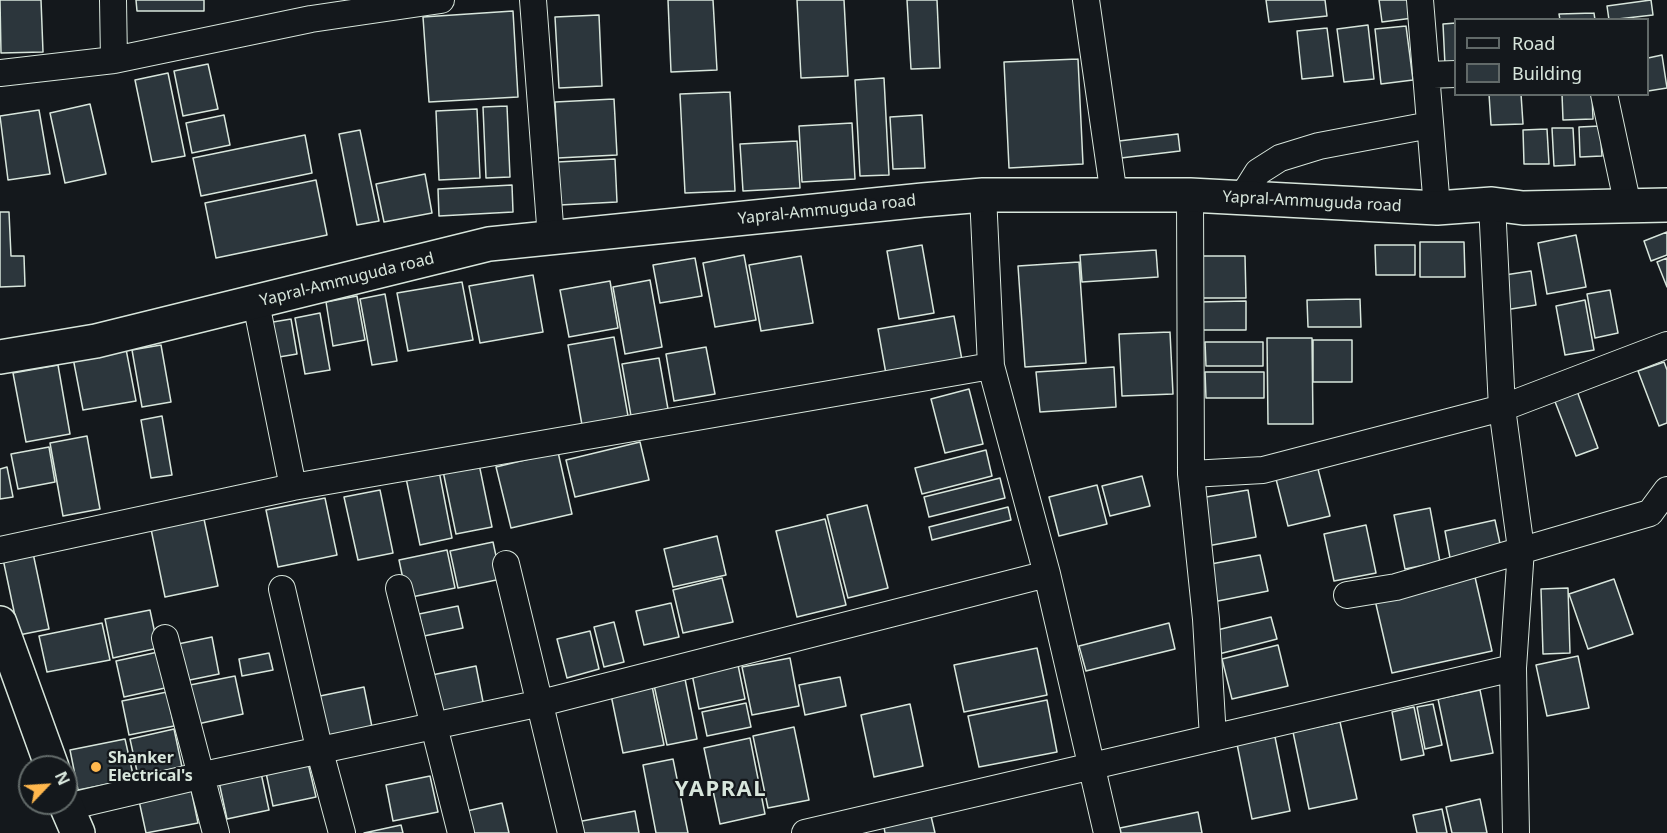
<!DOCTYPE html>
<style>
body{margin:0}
#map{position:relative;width:1667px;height:833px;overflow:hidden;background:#14181c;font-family:"Noto Sans",sans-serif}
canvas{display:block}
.legend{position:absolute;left:1454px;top:18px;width:195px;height:78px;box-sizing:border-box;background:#14181c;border:2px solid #626a69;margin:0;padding:8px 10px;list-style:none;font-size:18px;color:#d8e6dc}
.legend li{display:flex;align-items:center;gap:12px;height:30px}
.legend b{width:30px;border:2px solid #626a69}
.north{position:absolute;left:18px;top:755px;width:60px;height:60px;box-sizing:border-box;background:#14181c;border:2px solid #626a69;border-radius:50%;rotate:65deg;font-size:16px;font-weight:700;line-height:24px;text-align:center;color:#d8e6dc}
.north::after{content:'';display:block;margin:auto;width:21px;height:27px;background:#ffb74d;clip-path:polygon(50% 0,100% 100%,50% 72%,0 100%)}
</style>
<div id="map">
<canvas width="1667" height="833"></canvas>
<ul class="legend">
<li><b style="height:8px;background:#14181c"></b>Road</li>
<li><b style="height:16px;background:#2c363c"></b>Building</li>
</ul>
<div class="north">N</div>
</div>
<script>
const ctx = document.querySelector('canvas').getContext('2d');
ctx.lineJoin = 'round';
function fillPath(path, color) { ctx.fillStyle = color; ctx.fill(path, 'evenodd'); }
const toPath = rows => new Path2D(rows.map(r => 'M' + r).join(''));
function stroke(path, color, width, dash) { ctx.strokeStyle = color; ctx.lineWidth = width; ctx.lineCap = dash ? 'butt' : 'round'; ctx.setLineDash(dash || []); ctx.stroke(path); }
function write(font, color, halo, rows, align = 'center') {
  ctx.font = font + ' "Noto Sans",sans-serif'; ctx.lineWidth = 4.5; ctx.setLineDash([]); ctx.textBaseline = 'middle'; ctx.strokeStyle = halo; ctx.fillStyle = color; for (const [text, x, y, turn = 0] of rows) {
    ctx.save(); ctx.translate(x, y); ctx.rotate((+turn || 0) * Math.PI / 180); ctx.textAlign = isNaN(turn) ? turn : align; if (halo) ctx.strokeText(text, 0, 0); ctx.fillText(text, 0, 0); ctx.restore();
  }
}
const building = toPath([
 [0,0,41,0,43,52,1,53,0,0],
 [136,0,204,0,204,11,137,11,136,0],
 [668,0,713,0,717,70,671,72,668,0],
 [797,0,844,0,848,76,801,78,797,0],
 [907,0,937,0,940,68,911,69,907,0],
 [1266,0,1325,0,1327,16,1269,22,1266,0],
 [1379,0,1411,0,1413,18,1382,22,1379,0],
 [1651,0,1653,15,1609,20,1607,6,1651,0],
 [513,11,518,97,429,102,423,17,513,11],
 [1594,13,1595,20,1560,20,1559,14,1594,13],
 [599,15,602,86,559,88,555,17,599,15],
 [1456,23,1456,65,1445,65,1443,24,1456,23],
 [1368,25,1374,79,1344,82,1337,29,1368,25],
 [1406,26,1413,80,1381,84,1375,29,1406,26],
 [1327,28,1333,76,1302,79,1297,31,1327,28],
 [1662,55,1667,88,1648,91,1648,58,1662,55],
 [1078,59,1083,164,1009,168,1004,62,1078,59],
 [208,64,218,109,183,116,174,71,208,64],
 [168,73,185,156,152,162,135,80,168,73],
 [884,78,889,175,860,176,855,80,884,78],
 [730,92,735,191,685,193,680,94,730,92],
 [1489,94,1521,94,1523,124,1491,125,1489,94],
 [1562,94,1592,94,1593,119,1563,120,1562,94],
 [614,99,617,155,558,158,555,102,614,99],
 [90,104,106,174,65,183,50,113,90,104],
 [507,106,510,177,486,178,483,107,507,106],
 [477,109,480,178,439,180,436,111,477,109],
 [39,110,50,174,8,180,0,116,39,110],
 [224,115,230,145,192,153,186,123,224,115],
 [922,115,925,168,893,169,890,117,922,115],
 [852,123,855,179,802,182,799,126,852,123],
 [1600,126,1602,156,1580,157,1579,127,1600,126],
 [1552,128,1573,128,1575,165,1554,166,1552,128],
 [1547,129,1549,164,1524,164,1523,130,1547,129],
 [360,130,379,221,357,225,339,134,360,130],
 [1178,134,1180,151,1121,158,1119,141,1178,134],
 [305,135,312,173,201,196,193,158,305,135],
 [797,141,800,188,743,191,740,144,797,141],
 [615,159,617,202,560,205,557,162,615,159],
 [425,174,432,213,384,222,376,184,425,174],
 [316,180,327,235,216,258,205,203,316,180],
 [512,185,513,212,439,216,438,189,512,185],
 [0,212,9,212,11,256,24,256,25,286,0,287,0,212],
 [1667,232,1667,255,1651,261,1644,241,1667,232],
 [1576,235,1586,287,1547,294,1538,243,1576,235],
 [1420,242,1464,242,1465,277,1420,277,1420,242],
 [922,245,934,313,899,319,887,251,922,245],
 [1375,245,1415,245,1415,275,1376,275,1375,245],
 [1156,250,1158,277,1082,282,1080,255,1156,250],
 [744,255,756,320,715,327,703,263,744,255],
 [801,256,813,323,761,331,749,265,801,256],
 [1192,256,1245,256,1246,298,1193,298,1192,256],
 [695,258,702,296,660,303,653,265,695,258],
 [1667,258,1667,287,1657,262,1667,258],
 [1079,262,1086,363,1025,367,1018,266,1079,262],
 [1531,271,1536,305,1505,310,1498,276,1531,271],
 [533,275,543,332,480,343,469,286,533,275],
 [650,280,662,347,625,354,613,287,650,280],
 [610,281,618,328,569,337,560,290,610,281],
 [462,282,473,340,408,351,397,293,462,282],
 [1610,290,1618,333,1595,338,1587,294,1610,290],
 [385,294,397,361,372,365,360,299,385,294],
 [357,296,365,340,333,346,326,302,357,296],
 [1360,299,1361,327,1308,327,1307,300,1360,299],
 [1585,300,1594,350,1565,355,1556,306,1585,300],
 [1246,301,1246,330,1199,330,1199,302,1246,301],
 [320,313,330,370,305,374,295,318,320,313],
 [954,316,962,360,886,374,878,329,954,316],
 [291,319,297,354,273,358,267,323,291,319],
 [1170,332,1173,394,1122,396,1119,334,1170,332],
 [614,337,628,416,582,425,568,345,614,337],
 [1267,338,1312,338,1313,424,1268,424,1267,338],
 [1313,340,1352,340,1352,382,1313,382,1313,340],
 [1205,342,1263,342,1263,366,1206,366,1205,342],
 [161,345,171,402,142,407,132,350,161,345],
 [706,347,715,394,674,401,666,354,706,347],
 [126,349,136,401,83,410,73,358,126,349],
 [659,358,668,409,631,416,622,364,659,358],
 [1664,362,1667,370,1667,423,1659,426,1638,371,1664,362],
 [58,365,70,434,26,442,13,373,58,365],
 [1114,367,1116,407,1040,412,1036,372,1114,367],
 [1205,372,1264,372,1264,398,1206,398,1205,372],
 [969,389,983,444,945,453,931,399,969,389],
 [1577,391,1598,448,1576,456,1554,399,1577,391],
 [162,416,172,475,151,478,141,420,162,416],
 [87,436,100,509,63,516,50,443,87,436],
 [640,442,649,480,575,497,566,460,640,442],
 [49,447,55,482,18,489,11,454,49,447],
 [986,450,992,476,922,494,915,468,986,450],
 [558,452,572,514,511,528,496,467,558,452],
 [479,464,492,527,456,534,443,471,479,464],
 [7,467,13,497,0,499,0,469,7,467],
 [1318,469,1330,516,1288,526,1276,479,1318,469],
 [439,471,452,538,420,545,406,478,439,471],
 [1142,476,1150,506,1110,516,1102,486,1142,476],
 [1000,478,1005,498,929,517,924,497,1000,478],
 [1097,485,1107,524,1059,536,1049,497,1097,485],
 [380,490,393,553,358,560,344,497,380,490],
 [1248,490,1256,537,1202,547,1194,499,1248,490],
 [325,498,337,555,278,567,266,510,325,498],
 [867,505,888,588,848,598,827,515,867,505],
 [1008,507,1011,520,932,540,929,527,1008,507],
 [1430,508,1440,562,1405,569,1394,515,1430,508],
 [204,519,218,586,165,597,151,529,204,519],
 [825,519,846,605,797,617,776,531,825,519],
 [1495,520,1502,553,1451,563,1445,531,1495,520],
 [1366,525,1376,573,1334,581,1324,534,1366,525],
 [717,536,726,575,673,587,664,549,717,536],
 [493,542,501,579,458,588,450,551,493,542],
 [447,550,455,588,407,598,399,560,447,550],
 [33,553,49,629,19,635,3,559,33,553],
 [1260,555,1268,591,1208,603,1200,566,1260,555],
 [1475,577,1492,651,1392,673,1375,600,1475,577],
 [722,578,733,622,683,633,673,590,722,578],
 [1614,579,1633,634,1588,649,1569,594,1614,579],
 [1568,588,1570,653,1543,654,1541,589,1568,588],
 [671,603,679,637,644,645,636,611,671,603],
 [458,606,463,628,424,636,419,614,458,606],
 [150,610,158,648,113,658,105,619,150,610],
 [1271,617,1277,639,1219,654,1213,631,1271,617],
 [614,622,624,662,604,667,594,627,614,622],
 [102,623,110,660,47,672,39,636,102,623],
 [1169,623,1175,649,1086,671,1079,646,1169,623],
 [590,631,599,669,567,678,557,639,590,631],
 [212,637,219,674,180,682,173,645,212,637],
 [1278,645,1288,686,1232,699,1222,659,1278,645],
 [1037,648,1047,695,964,712,954,665,1037,648],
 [158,652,165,688,124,697,116,661,158,652],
 [269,653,273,670,242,676,239,659,269,653],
 [1578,656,1589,708,1547,716,1536,665,1578,656],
 [790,658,799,706,752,715,742,667,790,658],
 [738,665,745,699,699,709,692,674,738,665],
 [476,666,484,707,436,717,427,676,476,666],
 [235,676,243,714,193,725,185,686,235,676],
 [840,677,846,706,805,715,799,685,840,677],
 [685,679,697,739,667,745,654,685,685,679],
 [652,686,664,745,623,753,611,695,652,686],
 [364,687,372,727,324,737,315,697,364,687],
 [1480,690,1493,753,1451,761,1438,699,1480,690],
 [167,692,174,726,129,735,122,701,167,692],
 [1047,700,1057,752,979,767,968,716,1047,700],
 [746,703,751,727,707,736,702,712,746,703],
 [910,704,923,766,874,777,861,715,910,704],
 [1433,704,1442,745,1425,749,1417,707,1433,704],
 [1414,707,1424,755,1401,760,1392,712,1414,707],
 [1340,722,1357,799,1309,809,1293,732,1340,722],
 [794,727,809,800,768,808,753,736,794,727],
 [174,729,182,767,138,776,130,739,174,729],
 [1274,732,1290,811,1252,819,1236,739,1274,732],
 [750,738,765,814,720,824,704,748,750,738],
 [125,739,134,779,78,790,70,750,125,739],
 [307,759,316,797,273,806,265,768,307,759],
 [673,759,688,833,656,833,643,765,673,759],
 [261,773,269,810,227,819,219,782,261,773],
 [430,776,438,812,393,821,386,785,430,776],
 [190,784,198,823,146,833,138,796,190,784],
 [1480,799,1487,833,1452,833,1446,807,1480,799],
 [502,803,509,833,462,833,458,813,502,803],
 [1442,809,1447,833,1417,833,1413,815,1442,809],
 [635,811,639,833,579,833,577,822,635,811],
 [1198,812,1202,833,1121,833,1120,828,1198,812],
 [931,816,935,833,885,833,884,827,931,816],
 [401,825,403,833,364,833,401,825]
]);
const street = toPath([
 [113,0,114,60],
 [533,0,551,238],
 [1086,0,1114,196],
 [1420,0,1437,208],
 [0,73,114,60,311,19,441,0],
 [1426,75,1456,74],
 [1604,94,1628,206],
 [983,195,991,366,1047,574,1107,833],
 [1190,195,1191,474,1206,619,1213,738],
 [1241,199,1258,172,1280,158,1319,146,1430,125],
 [1492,204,1502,408,1521,549,1513,668,1516,833],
 [256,303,293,487],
 [1191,474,1263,470,1502,408,1667,345],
 [0,550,293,487,991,366],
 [506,564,571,833],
 [399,588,461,833],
 [282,589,320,752,342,833],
 [1347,595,1396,587,1650,513,1667,490],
 [165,638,216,833],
 [67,807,199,776,541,703,1047,574],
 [805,833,1513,668]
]);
const secondary = toPath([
 [0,357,96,341,489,244,923,200,983,195,1190,195,1437,208,1492,204,1523,208,1667,205],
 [0,623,52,767],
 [65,803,78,833]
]);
const markers = [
 [96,767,6,"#ffb74d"]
];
const streetNames = [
 ["Yapral-Ammuguda road",1312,202,3],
 ["Yapral-Ammuguda road",827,210,-6],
 ["Yapral-Ammuguda road",347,280,-14]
];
const poiNames = [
 ["Shanker",108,758],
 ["Electrical's",108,776]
];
const districtNames = [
 ["YAPRAL",721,790]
];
fillPath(building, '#2c363c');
stroke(building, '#d8e6dc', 1.5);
stroke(street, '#d8e6dc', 28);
stroke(secondary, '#d8e6dc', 36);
stroke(street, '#14181c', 26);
stroke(secondary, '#14181c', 33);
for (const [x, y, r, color] of markers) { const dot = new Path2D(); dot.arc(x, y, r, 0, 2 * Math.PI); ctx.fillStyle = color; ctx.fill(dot); stroke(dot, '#14181c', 2); }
write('16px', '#d8e6dc', '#14181c', streetNames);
write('bold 16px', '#d8e6dc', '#14181c', poiNames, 'left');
ctx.letterSpacing = '1.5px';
write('bold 22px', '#d8e6dc', '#14181c', districtNames);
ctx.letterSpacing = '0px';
</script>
